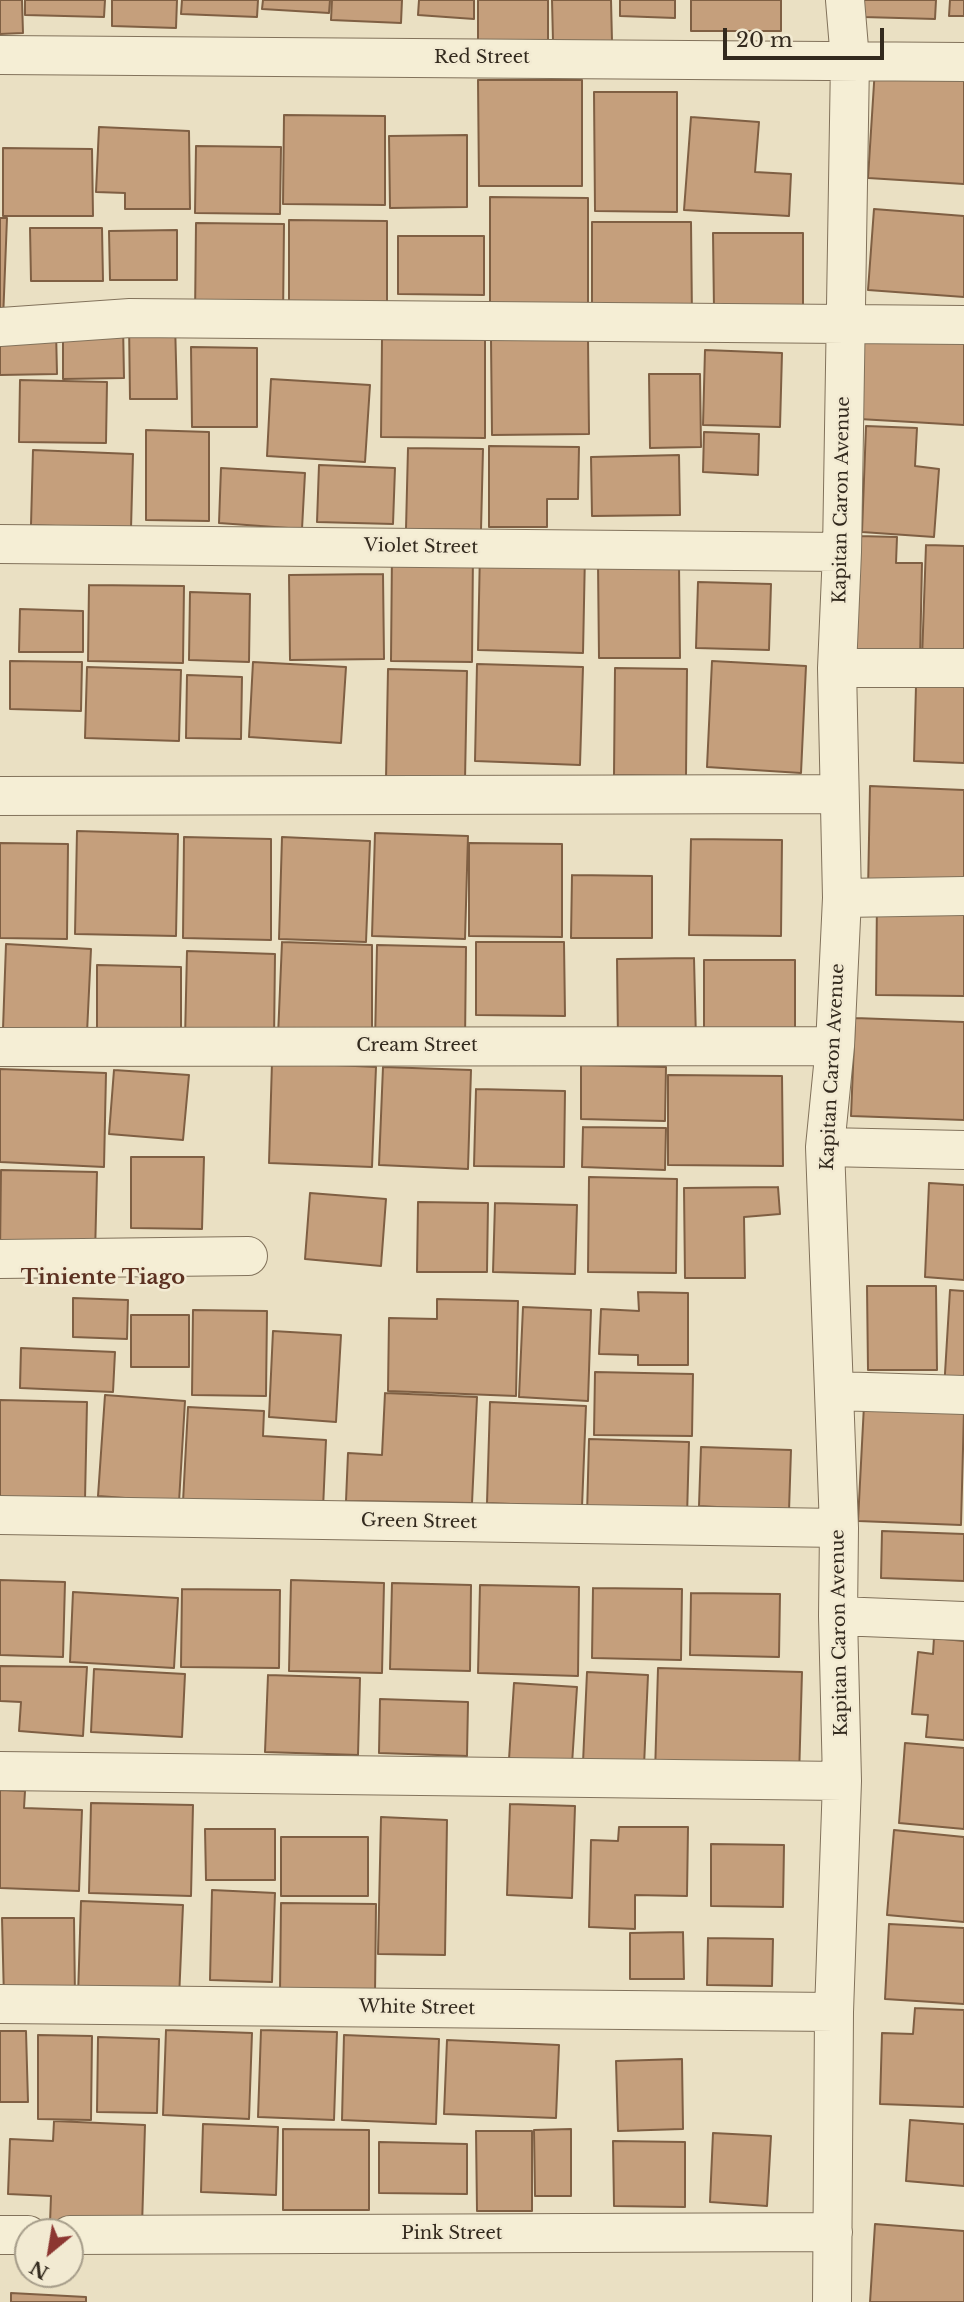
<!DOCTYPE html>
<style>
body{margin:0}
#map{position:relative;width:964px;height:2302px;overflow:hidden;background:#eae0c3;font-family:"Libre Baskerville",serif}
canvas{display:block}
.north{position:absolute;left:14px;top:2218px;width:70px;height:70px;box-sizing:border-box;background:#f2ead2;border:2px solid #a69d8a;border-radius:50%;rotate:210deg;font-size:19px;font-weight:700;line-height:28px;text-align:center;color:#332a1e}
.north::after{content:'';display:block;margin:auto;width:24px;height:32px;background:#8c3631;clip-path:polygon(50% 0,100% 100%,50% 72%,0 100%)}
.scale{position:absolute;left:723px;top:28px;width:161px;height:32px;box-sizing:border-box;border:4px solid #332a1e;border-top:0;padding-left:9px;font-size:21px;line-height:24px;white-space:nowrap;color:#332a1e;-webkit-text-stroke:5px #f2ead2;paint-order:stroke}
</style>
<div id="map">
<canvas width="964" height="2302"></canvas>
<div class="north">N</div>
<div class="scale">20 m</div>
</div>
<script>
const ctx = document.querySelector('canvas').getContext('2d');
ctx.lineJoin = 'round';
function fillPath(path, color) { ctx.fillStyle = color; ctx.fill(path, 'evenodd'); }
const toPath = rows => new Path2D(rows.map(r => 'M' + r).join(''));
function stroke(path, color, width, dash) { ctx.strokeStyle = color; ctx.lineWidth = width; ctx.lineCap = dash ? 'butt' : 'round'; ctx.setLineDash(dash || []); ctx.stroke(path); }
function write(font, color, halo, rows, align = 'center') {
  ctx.font = font + ' "Libre Baskerville",serif'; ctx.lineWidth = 5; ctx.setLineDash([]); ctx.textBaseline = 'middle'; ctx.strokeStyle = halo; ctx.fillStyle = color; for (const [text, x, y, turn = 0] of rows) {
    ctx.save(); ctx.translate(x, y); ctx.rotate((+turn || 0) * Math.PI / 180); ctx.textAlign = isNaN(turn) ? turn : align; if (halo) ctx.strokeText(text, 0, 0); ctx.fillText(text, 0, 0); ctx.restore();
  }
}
const building = toPath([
 [0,0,22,0,23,33,0,34,0,0],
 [25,0,105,0,104,17,25,15,25,0],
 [112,0,177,0,176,28,112,26,112,0],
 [182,0,258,0,257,17,181,14,182,0],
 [263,0,330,0,329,13,262,9,263,0],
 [332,0,402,0,401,23,331,20,332,0],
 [419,0,474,0,474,19,418,15,419,0],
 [478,0,548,0,548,44,478,42,478,0],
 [552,0,611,0,612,41,553,41,552,0],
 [620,0,675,0,675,18,620,16,620,0],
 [691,0,781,0,781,31,691,31,691,0],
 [863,0,936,0,935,19,863,17,863,0],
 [950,0,964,0,964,16,949,16,950,0],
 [875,68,964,73,964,184,868,178,875,68],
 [478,80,582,80,582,186,479,186,478,80],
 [594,92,677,92,677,212,595,211,594,92],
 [284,115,385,116,385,205,283,204,284,115],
 [691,117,759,122,755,172,791,174,789,216,684,210,691,117],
 [99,127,189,131,190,209,125,209,125,193,96,192,99,127],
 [467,135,467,207,390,208,389,136,467,135],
 [196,146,281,147,280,214,195,213,196,146],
 [3,148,92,149,93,216,3,216,3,148],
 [490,197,588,198,588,311,490,309,490,197],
 [874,209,964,216,964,297,868,290,874,209],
 [0,218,7,218,3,320,0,320,0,218],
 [289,220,387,221,387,311,289,311,289,220],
 [592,222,691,222,692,319,592,318,592,222],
 [196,223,284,224,283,319,195,317,196,223],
 [30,228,102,228,103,281,31,281,30,228],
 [177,230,177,280,110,280,109,231,177,230],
 [713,233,803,233,803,309,714,310,713,233],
 [398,236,484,236,484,295,398,294,398,236],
 [129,322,175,322,177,399,130,399,129,322],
 [123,324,124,378,63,379,63,326,123,324],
 [863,327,964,332,964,425,859,419,863,327],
 [0,330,56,330,57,374,0,375,0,330],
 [382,339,485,340,485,438,381,437,382,339],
 [491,339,588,339,589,434,492,435,491,339],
 [191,347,257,348,257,427,192,427,191,347],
 [705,350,782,353,780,427,703,425,705,350],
 [649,374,700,374,701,447,650,448,649,374],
 [271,379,370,385,365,462,267,456,271,379],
 [20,380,107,382,106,443,19,442,20,380],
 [866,426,917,428,915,466,939,469,934,537,862,532,866,426],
 [146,430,209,432,209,521,146,520,146,430],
 [704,432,759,434,758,475,703,472,704,432],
 [489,446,579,447,578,499,547,499,547,527,489,527,489,446],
 [408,448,483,449,481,530,406,529,408,448],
 [33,450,133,454,131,529,31,525,33,450],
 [679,455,680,515,592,516,591,457,679,455],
 [319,465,395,468,393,524,317,522,319,465],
 [221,468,305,473,302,529,219,523,221,468],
 [859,536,897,537,896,563,922,563,920,659,854,658,859,536],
 [926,545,964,546,964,660,922,659,926,545],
 [480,550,585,553,583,653,478,650,480,550],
 [392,551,473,552,472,662,391,661,392,551],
 [598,563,679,564,680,658,599,658,598,563],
 [383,574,384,659,290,660,289,575,383,574],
 [698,582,771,584,769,650,696,648,698,582],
 [89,585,184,586,183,663,88,661,89,585],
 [190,592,250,594,249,662,189,660,190,592],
 [20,609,83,611,83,652,19,652,20,609],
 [10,661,82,662,81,711,10,709,10,661],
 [712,661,806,666,801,773,707,767,712,661],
 [253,662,346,667,341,743,249,737,253,662],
 [477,664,583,667,580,765,475,761,477,664],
 [87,667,181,670,179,741,85,738,87,667],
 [615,668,687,669,686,776,614,775,615,668],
 [388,669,467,671,465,781,386,779,388,669],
 [187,675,242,677,241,739,186,738,187,675],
 [916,686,964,687,964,763,914,761,916,686],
 [870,786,964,790,964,894,868,891,870,786],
 [77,831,178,834,176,936,75,934,77,831],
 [375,833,468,836,465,939,372,936,375,833],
 [184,837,271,839,271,940,183,938,184,837],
 [282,837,370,841,366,942,279,939,282,837],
 [691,839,782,840,781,936,689,935,691,839],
 [0,843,68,844,67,939,0,938,0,843],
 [469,843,562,844,562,937,469,936,469,843],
 [572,875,652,876,652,938,571,938,572,875],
 [877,900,964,901,964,996,876,995,877,900],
 [282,942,372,945,372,1040,278,1036,282,942],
 [476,942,564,942,565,1016,476,1015,476,942],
 [6,944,91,949,87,1033,3,1029,6,944],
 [377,945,466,947,465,1043,375,1042,377,945],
 [187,951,275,954,274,1041,185,1039,187,951],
 [694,958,696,1040,618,1041,617,959,694,958],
 [704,960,795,960,795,1036,704,1037,704,960],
 [97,965,181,967,181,1030,97,1029,97,965],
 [855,1018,964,1022,964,1120,851,1116,855,1018],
 [272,1062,376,1067,372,1167,269,1163,272,1062],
 [581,1065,666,1067,665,1121,581,1119,581,1065],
 [383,1067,471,1070,468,1169,379,1165,383,1067],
 [0,1069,106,1073,104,1167,0,1162,0,1069],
 [114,1070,189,1075,183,1140,109,1134,114,1070],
 [668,1075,782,1076,783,1166,668,1165,668,1075],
 [476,1089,565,1091,564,1167,474,1166,476,1089],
 [583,1127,666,1128,665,1170,582,1167,583,1127],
 [131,1157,204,1157,202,1229,131,1228,131,1157],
 [1,1170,97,1172,95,1256,0,1252,1,1170],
 [589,1177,677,1179,676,1273,588,1272,589,1177],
 [929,1183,964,1185,964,1280,925,1277,929,1183],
 [778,1187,780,1214,744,1217,745,1278,685,1278,684,1188,778,1187],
 [310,1193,386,1199,381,1266,305,1259,310,1193],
 [418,1202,488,1203,487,1272,417,1272,418,1202],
 [495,1203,577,1205,575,1274,493,1272,495,1203],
 [867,1286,936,1286,937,1370,868,1370,867,1286],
 [950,1290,964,1291,964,1391,944,1390,950,1290],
 [638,1292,688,1293,688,1365,638,1365,638,1355,599,1354,601,1309,639,1311,638,1292],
 [73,1298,128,1300,127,1339,73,1337,73,1298],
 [437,1299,518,1301,516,1396,388,1391,389,1318,437,1319,437,1299],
 [523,1307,591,1310,588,1401,519,1397,523,1307],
 [193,1310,267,1311,266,1396,192,1395,193,1310],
 [131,1315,189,1315,189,1367,131,1367,131,1315],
 [273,1331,341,1335,336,1422,269,1417,273,1331],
 [21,1348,115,1352,113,1392,20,1388,21,1348],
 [595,1372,693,1374,692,1436,594,1435,595,1372],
 [385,1393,477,1397,472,1503,346,1501,348,1453,382,1455,385,1393],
 [105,1395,185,1401,179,1502,98,1496,105,1395],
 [0,1400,87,1402,85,1500,0,1498,0,1400],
 [490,1402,586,1406,582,1507,487,1503,490,1402],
 [864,1405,964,1411,961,1525,858,1521,864,1405],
 [188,1407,264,1411,263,1436,326,1440,323,1509,183,1502,188,1407],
 [589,1439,689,1442,687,1517,587,1515,589,1439],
 [701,1447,791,1450,789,1511,699,1506,701,1447],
 [882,1531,964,1534,964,1581,881,1578,882,1531],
 [0,1580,65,1582,63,1657,0,1655,0,1580],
 [291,1580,384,1583,382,1673,289,1671,291,1580],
 [392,1583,471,1585,470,1671,390,1669,392,1583],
 [480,1585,579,1587,578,1676,478,1673,480,1585],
 [593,1588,682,1589,681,1660,592,1658,593,1588],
 [182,1589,280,1590,279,1668,181,1667,182,1589],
 [73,1592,178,1598,174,1668,70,1662,73,1592],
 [691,1593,780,1594,779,1657,690,1655,691,1593],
 [934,1638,964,1641,964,1740,926,1737,928,1715,912,1714,918,1652,933,1654,934,1638],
 [0,1666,87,1667,83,1736,19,1731,21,1702,0,1701,0,1666],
 [658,1668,802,1672,799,1778,655,1774,658,1668],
 [94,1669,185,1674,182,1737,91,1732,94,1669],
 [587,1672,648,1675,644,1766,583,1763,587,1672],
 [268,1675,360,1678,358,1755,265,1752,268,1675],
 [514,1683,577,1687,572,1764,509,1759,514,1683],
 [380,1699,468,1702,467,1756,379,1753,380,1699],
 [905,1743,964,1748,964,1829,899,1823,905,1743],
 [0,1790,25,1791,24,1808,82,1810,79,1891,0,1888,0,1790],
 [91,1803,193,1805,191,1896,89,1893,91,1803],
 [510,1804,575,1806,572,1898,507,1895,510,1804],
 [381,1817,447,1820,445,1955,378,1954,381,1817],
 [619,1827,688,1827,687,1896,635,1895,635,1929,589,1927,591,1840,618,1841,619,1827],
 [205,1829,275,1829,275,1880,206,1880,205,1829],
 [894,1830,964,1837,964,1922,887,1915,894,1830],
 [281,1837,368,1837,368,1896,281,1896,281,1837],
 [711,1844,784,1845,783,1907,711,1906,711,1844],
 [212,1890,275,1893,272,1982,210,1980,212,1890],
 [81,1901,183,1905,179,1999,78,1996,81,1901],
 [281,1903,376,1904,375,1995,280,1993,281,1903],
 [2,1918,74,1918,75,1999,4,1999,2,1918],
 [889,1924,964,1928,964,2004,885,1999,889,1924],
 [683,1932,684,1979,630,1979,630,1933,683,1932],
 [708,1938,773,1939,772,1986,707,1985,708,1938],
 [915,2008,964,2010,964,2107,880,2104,882,2033,913,2034,915,2008],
 [166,2030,252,2033,249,2119,163,2115,166,2030],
 [261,2030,337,2032,334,2120,258,2117,261,2030],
 [0,2031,26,2031,28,2102,0,2102,0,2031],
 [38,2035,92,2036,91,2120,38,2119,38,2035],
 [344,2035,439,2039,436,2124,342,2120,344,2035],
 [98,2037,159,2039,157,2113,97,2112,98,2037],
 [447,2040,559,2045,556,2118,444,2114,447,2040],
 [682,2059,683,2129,618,2131,616,2061,682,2059],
 [910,2120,964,2124,964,2186,906,2181,910,2120],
 [54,2121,145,2125,142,2227,50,2223,51,2196,8,2194,10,2139,53,2141,54,2121],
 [203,2124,278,2127,276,2195,201,2192,203,2124],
 [283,2129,369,2130,369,2210,283,2210,283,2129],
 [571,2129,571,2196,535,2196,534,2130,571,2129],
 [476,2131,532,2131,532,2211,477,2211,476,2131],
 [713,2133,771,2136,767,2206,710,2202,713,2133],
 [613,2141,685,2142,685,2207,614,2206,613,2141],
 [379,2142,467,2144,467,2194,379,2193,379,2142],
 [875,2224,964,2231,964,2302,870,2302,875,2224],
 [11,2293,86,2297,86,2302,11,2302,11,2293]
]);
const minor = toPath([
 [0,55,964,62],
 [0,327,130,318,964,325],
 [0,544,842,552],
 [837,668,964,668],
 [0,796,839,794],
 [842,898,964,896],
 [0,1047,835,1046],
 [825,1147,964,1150],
 [0,1259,248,1256],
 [834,1391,964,1395],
 [0,1515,839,1528],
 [838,1616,964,1621],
 [0,1771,842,1781],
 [0,2004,834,2012],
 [0,2235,28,2235],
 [70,2235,833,2232],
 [832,2302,834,2012,842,1781,838,1616,839,1528,825,1147,835,1046,842,898,837,668,842,552,850,60,845,0]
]);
const streetNames = [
 ["Red Street",482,58],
 ["Kapitan Caron Avenue",842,500,-89],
 ["Violet Street",421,547,1],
 ["Cream Street",417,1046],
 ["Kapitan Caron Avenue",833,1067,-87],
 ["Green Street",419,1522,1],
 ["Kapitan Caron Avenue",840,1633,-91],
 ["White Street",417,2008,1],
 ["Pink Street",452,2234]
];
const quarterNames = [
 ["Tiniente Tiago",103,1278]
];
fillPath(building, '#c59f7c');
stroke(building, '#7f5f43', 2);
stroke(minor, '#82725b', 40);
stroke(minor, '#f5eed5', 38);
write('18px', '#332a1e', '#f2ead2', streetNames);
write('bold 21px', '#5c3121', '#f2ead2', quarterNames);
</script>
